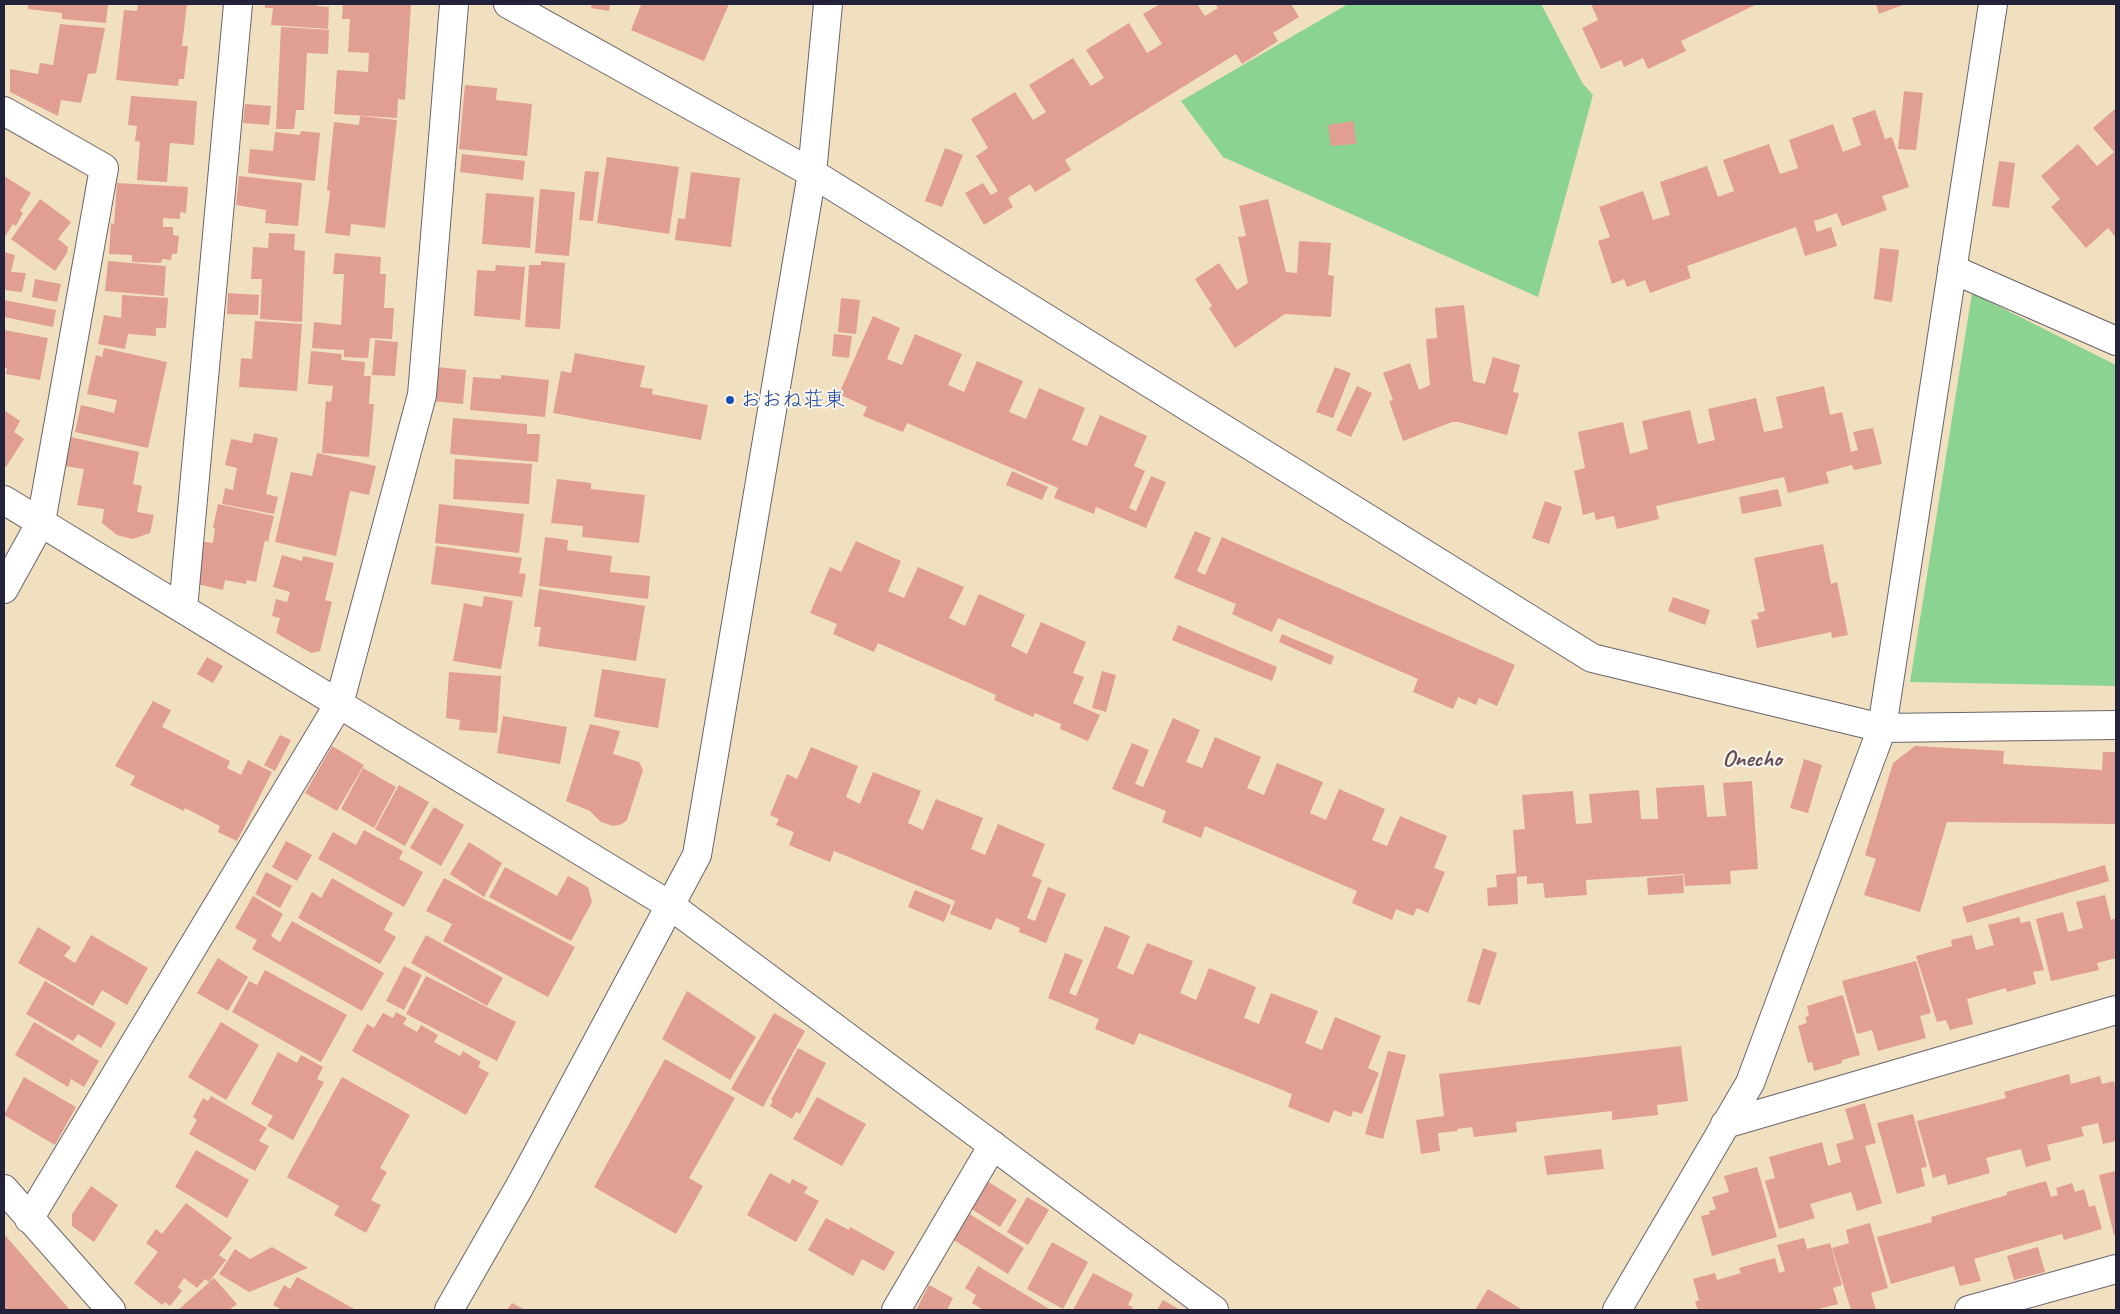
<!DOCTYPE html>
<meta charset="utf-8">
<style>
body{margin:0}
#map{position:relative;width:2120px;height:1314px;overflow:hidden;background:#f1e0c0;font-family:Caveat,sans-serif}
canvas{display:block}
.frame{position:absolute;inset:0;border:5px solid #22223b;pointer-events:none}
</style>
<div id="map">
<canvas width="2120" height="1314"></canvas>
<div class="frame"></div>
</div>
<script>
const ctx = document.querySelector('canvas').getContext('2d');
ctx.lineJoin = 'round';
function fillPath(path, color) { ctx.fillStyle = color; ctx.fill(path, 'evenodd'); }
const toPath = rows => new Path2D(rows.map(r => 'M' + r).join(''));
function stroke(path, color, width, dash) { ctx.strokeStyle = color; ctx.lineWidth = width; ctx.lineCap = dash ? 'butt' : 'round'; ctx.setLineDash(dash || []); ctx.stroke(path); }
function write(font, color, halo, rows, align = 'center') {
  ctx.font = font + ' Caveat,"Klee One",sans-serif'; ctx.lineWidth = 4; ctx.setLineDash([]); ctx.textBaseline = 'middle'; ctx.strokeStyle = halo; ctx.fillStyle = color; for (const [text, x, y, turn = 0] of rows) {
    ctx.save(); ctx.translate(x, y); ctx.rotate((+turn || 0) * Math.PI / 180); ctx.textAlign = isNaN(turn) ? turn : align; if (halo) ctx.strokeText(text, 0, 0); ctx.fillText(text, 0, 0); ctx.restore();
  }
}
const green = toPath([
 [1348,4,1541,4,1583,84,1593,95,1538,297,1223,157,1181,101],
 [1972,293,2116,365,2116,686,1910,682]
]);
const building = toPath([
 [28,4,108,4,106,23,62,19,62,13,28,9],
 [138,4,187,4,182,46,188,46,184,79,179,79,178,86,116,80,124,10,137,11],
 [265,4,317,4,317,6,329,7,328,29,271,25,273,8,265,8],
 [343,4,411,4,405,100,398,99,397,118,334,114,337,70,368,72,369,53,348,52,350,19,342,19],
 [592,4,610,4,609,11,591,8],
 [637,4,729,4,704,61,631,30,641,5],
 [1160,4,1197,4,1205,16,1218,8,1215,4,1291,4,1299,17,1273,33,1278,41,1242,64,1236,54,1065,160,1071,170,1035,192,1030,184,1008,198,1013,207,984,225,965,193,983,183,991,195,998,191,976,156,988,148,971,119,1015,92,1033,120,1046,112,1029,85,1073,58,1091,86,1104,78,1086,50,1129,23,1147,53,1162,44,1143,14],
 [1591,4,1757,4,1681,41,1686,51,1648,69,1643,58,1624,67,1621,60,1601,69,1582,28,1598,20],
 [1876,4,1905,4,1879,14],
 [60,24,105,28,96,73,88,74,81,103,61,100,58,116,10,92,10,69,38,74,40,63,53,65],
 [281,27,329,30,328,54,307,53,304,110,296,110,294,129,276,129],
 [465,85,497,88,496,100,532,104,527,156,459,149],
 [1904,91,1923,93,1916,150,1898,149],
 [131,96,197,101,194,145,170,143,167,182,137,180,140,142,135,141,137,126,128,125],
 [245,104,271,106,269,125,243,123],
 [2116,108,2116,238,2108,228,2086,248,2051,207,2060,199,2041,176,2078,144,2097,166,2114,152,2093,128],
 [1875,110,1885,139,1892,137,1909,187,1882,196,1887,210,1842,226,1837,213,1814,221,1817,232,1831,227,1837,246,1805,256,1796,227,1687,266,1691,278,1650,293,1645,280,1627,287,1624,279,1612,284,1598,241,1610,237,1599,207,1643,191,1653,220,1670,215,1660,182,1707,166,1718,197,1734,191,1723,160,1769,144,1780,174,1798,168,1789,140,1833,124,1843,152,1861,145,1852,118],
 [360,116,397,120,385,228,351,224,350,236,325,233,330,191,327,190,334,122,359,125],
 [1354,121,1356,144,1331,146,1328,125],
 [301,131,320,133,315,181,248,173,250,149,273,151,275,132,300,135],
 [945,148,963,155,942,207,925,201],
 [462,154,525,161,523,180,460,172],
 [607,157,679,167,669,234,597,223],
 [1999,161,2015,163,2009,208,1992,206],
 [585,171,599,172,593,221,579,220],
 [691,172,740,178,731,247,675,240,678,218,685,219],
 [4,176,31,193,20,211,23,213,16,226,13,224,4,238],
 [239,176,302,183,298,226,265,223,266,210,236,205],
 [117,183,188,187,186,213,180,212,180,219,163,218,163,227,173,227,173,235,179,236,177,254,172,254,171,260,162,259,161,263,132,262,132,255,109,254,111,223,114,224],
 [540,189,575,192,569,256,535,253],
 [486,193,534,197,530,248,482,244],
 [40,199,71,222,58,239,68,247,67,253,55,271,11,239],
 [1268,199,1286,272,1297,273,1299,241,1331,243,1328,275,1334,276,1331,317,1285,314,1235,348,1209,308,1212,306,1195,279,1219,263,1237,290,1248,283,1238,237,1246,236,1239,206],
 [269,233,295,234,294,250,305,251,302,322,260,319,262,279,251,279,253,247,268,248],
 [1880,248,1899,250,1892,302,1874,299],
 [4,252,15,255,11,272,26,273,22,292,4,290],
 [335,253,381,257,380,274,386,274,384,308,394,308,392,339,370,338,368,358,344,357,344,350,312,348,314,322,341,325,344,274,333,274],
 [108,261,166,266,164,296,105,291],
 [541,261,565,263,560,329,525,327,529,265,541,265],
 [496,265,525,267,520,320,474,316,477,270,495,271],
 [35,279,61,284,57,302,32,297],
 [228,293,259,295,258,315,227,314],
 [122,295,168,298,166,328,156,328,156,336,128,334,125,349,98,344,104,315,121,318],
 [841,298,860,300,856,334,838,332],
 [4,300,56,310,53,327,4,317],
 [1464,305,1473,381,1485,384,1493,357,1520,365,1513,392,1519,393,1507,435,1459,422,1452,422,1403,441,1389,401,1393,400,1383,373,1410,363,1419,390,1430,385,1426,339,1437,338,1435,308],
 [873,316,900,328,887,359,902,365,915,334,962,354,948,385,964,392,977,361,1023,381,1009,412,1026,419,1039,388,1085,408,1072,440,1087,446,1100,415,1147,436,1134,466,1145,471,1129,508,1136,511,1151,476,1166,482,1146,528,1096,507,1094,514,1054,498,1058,488,907,423,903,432,863,416,867,407,839,394],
 [255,321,302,324,297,391,239,387,241,358,252,359],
 [4,330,48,338,40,380,6,374,7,368,4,367],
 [834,334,852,336,849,358,832,356],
 [375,340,398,342,395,376,372,375],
 [104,348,167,362,148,448,75,432,81,405,114,413,117,400,87,394,96,355,102,357],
 [311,351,342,354,341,360,365,362,364,376,371,376,369,404,374,404,369,457,322,453,326,401,331,402,333,386,308,384],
 [575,353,645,366,640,387,653,389,652,394,708,405,701,440,553,413,561,371,571,373],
 [436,367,466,370,463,404,432,401],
 [1335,367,1351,373,1333,418,1316,412],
 [501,375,549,380,545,417,470,410,473,377,501,379],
 [1357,386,1372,393,1351,437,1336,430],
 [1824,386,1830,415,1842,412,1851,452,1858,450,1853,432,1873,428,1882,464,1854,470,1852,465,1826,472,1829,483,1788,493,1784,477,1656,506,1659,519,1617,529,1614,516,1596,520,1594,512,1583,515,1574,471,1585,468,1578,432,1623,422,1630,454,1648,449,1642,421,1690,410,1698,444,1715,440,1708,409,1756,398,1764,432,1783,428,1776,397],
 [4,410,20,421,14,432,24,439,6,467,4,465],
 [453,418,527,424,527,434,540,434,538,462,450,454],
 [254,433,278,438,266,494,278,497,274,514,222,504,225,488,233,490,237,468,225,465,231,439,252,443],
 [70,437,139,452,133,484,142,486,137,512,154,515,150,533,133,539,117,535,102,523,104,509,77,505,84,469,64,466],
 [317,453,376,466,369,495,350,491,336,556,275,542,291,472,312,476],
 [455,459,532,464,529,504,453,499],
 [1012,471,1048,487,1042,500,1006,485],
 [557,479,591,483,591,489,645,495,639,543,582,537,583,526,551,523],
 [1778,489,1782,506,1742,514,1739,497],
 [1545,501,1562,507,1549,544,1532,538],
 [218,504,274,516,268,542,265,540,256,582,247,580,246,584,225,580,223,590,197,584,192,540,213,543,215,528,213,528],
 [439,504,524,514,519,553,435,543],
 [1195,531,1211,538,1197,571,1205,575,1222,537,1515,665,1497,706,1479,698,1476,705,1458,697,1453,709,1413,692,1418,679,1278,618,1272,632,1232,614,1236,604,1174,578],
 [545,537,568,540,567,550,612,556,610,572,650,576,648,599,539,586],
 [856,541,901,561,888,591,904,598,918,567,964,587,949,618,965,626,979,594,1025,615,1011,646,1027,654,1041,622,1086,642,1073,673,1084,677,1073,703,1100,715,1088,741,1060,729,1061,724,1035,713,1033,717,994,700,996,695,878,643,874,652,833,634,837,624,810,613,830,567,841,572],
 [1823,544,1831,584,1837,582,1848,635,1832,638,1831,632,1757,648,1751,620,1759,619,1757,613,1765,611,1754,558],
 [436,546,522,558,519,573,526,574,522,597,431,584],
 [282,555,302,561,303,556,334,563,325,600,332,602,320,651,311,653,276,633,280,618,272,616,276,599,287,602,290,592,273,587],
 [539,589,645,606,636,661,538,646,541,627,534,627],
 [484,596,513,601,501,669,453,661,464,603,482,607],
 [1673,597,1710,610,1705,625,1668,611],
 [1178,625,1277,667,1272,681,1172,640],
 [1282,634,1334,656,1331,665,1279,642],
 [207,657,223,666,213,683,197,674],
 [602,669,666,679,658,728,594,717],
 [1102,671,1116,675,1106,712,1092,708],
 [449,672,501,676,497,733,459,730,460,720,446,718],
 [153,701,171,710,162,727,230,761,227,768,241,775,248,760,272,772,237,841,218,832,220,826,185,808,184,811,130,785,135,776,115,766],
 [503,716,567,727,560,764,497,753],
 [1173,718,1200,730,1186,762,1202,768,1215,737,1261,757,1247,788,1264,795,1277,763,1323,782,1310,813,1326,820,1339,789,1385,809,1372,840,1387,846,1400,816,1447,836,1434,868,1445,872,1428,913,1417,908,1413,916,1396,909,1392,920,1352,903,1357,891,1205,826,1201,838,1162,822,1166,811,1112,789,1132,743,1149,750,1135,784,1143,787],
 [590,724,620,731,613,754,639,762,643,770,627,820,622,824,613,826,601,822,590,811,566,801],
 [280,735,291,740,275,771,264,765],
 [332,746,364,765,337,811,305,793],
 [1915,746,2004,751,2003,764,2102,770,2103,752,2116,752,2116,824,1947,822,1920,912,1864,895,1876,859,1865,855,1893,763],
 [811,747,858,766,846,797,860,804,873,772,921,791,908,823,923,830,936,799,983,818,971,849,985,855,998,824,1045,844,1032,876,1042,880,1027,918,1035,921,1048,887,1066,894,1046,943,1019,932,1020,928,996,918,991,930,950,914,955,901,834,851,830,862,789,845,794,832,776,825,779,819,770,815,787,774,797,779],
 [1804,759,1822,765,1808,813,1790,808],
 [363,768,396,787,374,828,341,809],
 [1752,781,1758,869,1730,871,1731,884,1685,886,1684,874,1586,880,1587,895,1545,898,1543,883,1527,884,1527,876,1517,877,1518,904,1488,906,1487,888,1497,887,1496,875,1516,873,1513,830,1525,829,1522,795,1573,791,1576,824,1592,823,1589,794,1639,790,1641,819,1658,819,1656,788,1704,785,1707,817,1726,816,1723,783],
 [399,785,429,802,405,846,375,829],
 [434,807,464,825,441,866,410,848],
 [364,830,403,851,399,859,423,872,404,907,318,859,333,832,356,845],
 [286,841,312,855,297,881,272,867],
 [469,842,502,863,484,897,450,874],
 [2105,865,2109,881,1967,923,1962,907],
 [505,867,557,896,568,876,588,887,592,902,571,941,489,897],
 [266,872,292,886,280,908,255,894],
 [1683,875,1684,893,1648,895,1647,878],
 [332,878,393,913,384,930,396,937,380,964,298,918,312,892,321,898],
 [444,878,575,947,548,997,443,941,452,924,426,911],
 [915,890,951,905,944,922,908,907],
 [2105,895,2111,920,2116,918,2116,958,2097,963,2099,970,2051,981,2036,919,2063,912,2068,932,2083,928,2076,902],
 [253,896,283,914,271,936,280,942,292,921,384,973,362,1011,252,949,257,940,235,928],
 [2019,917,2021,923,2030,921,2044,970,2033,972,2036,984,2007,992,2006,988,1967,999,1973,1024,1950,1030,1946,1020,1937,1022,1916,956,1952,946,1951,940,1972,935,1976,950,1994,945,1988,925],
 [1105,926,1130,936,1117,968,1133,975,1147,943,1193,961,1180,993,1196,1000,1209,968,1256,987,1244,1018,1259,1024,1271,993,1318,1011,1305,1043,1322,1050,1335,1017,1381,1036,1368,1068,1379,1073,1362,1114,1353,1111,1351,1117,1334,1110,1329,1123,1288,1107,1292,1094,1139,1033,1134,1045,1095,1029,1099,1019,1048,998,1065,953,1083,960,1069,993,1076,996],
 [38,927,71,947,64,956,75,963,91,935,148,968,127,1005,102,990,93,1006,18,963],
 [426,935,503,978,487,1006,411,963],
 [1483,948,1497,953,1480,1005,1467,1001],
 [218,958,248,977,228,1011,197,993],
 [1916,961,1931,1013,1920,1016,1926,1038,1878,1051,1872,1030,1857,1034,1842,981],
 [404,966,422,975,404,1010,386,1001],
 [265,970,347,1015,321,1062,232,1012,249,981,257,985],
 [426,976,516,1022,497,1061,406,1014],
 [45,981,116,1023,101,1048,78,1034,73,1041,26,1014],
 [687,991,756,1037,730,1080,662,1039],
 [1843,995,1860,1055,1842,1060,1842,1063,1814,1071,1812,1062,1808,1063,1798,1026,1807,1023,1805,1017,1809,1016,1807,1006],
 [396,1012,407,1018,403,1024,417,1032,421,1025,438,1035,434,1042,460,1056,463,1051,481,1062,478,1067,489,1073,466,1115,352,1051,367,1024,374,1028,383,1013,393,1018],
 [774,1013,805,1031,763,1107,731,1089],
 [34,1022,99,1061,84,1087,71,1079,68,1087,15,1055],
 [221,1022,259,1045,226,1100,188,1077],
 [1681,1046,1688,1101,1657,1105,1658,1115,1612,1120,1612,1111,1516,1122,1517,1132,1474,1137,1472,1127,1457,1129,1457,1131,1438,1133,1440,1151,1421,1154,1416,1120,1444,1116,1439,1074],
 [798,1048,826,1063,800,1114,796,1112,792,1119,770,1106,773,1101,771,1100],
 [1388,1051,1406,1055,1383,1139,1365,1134],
 [278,1052,297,1063,301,1055,323,1067,317,1079,324,1082,293,1140,267,1126,273,1116,251,1104],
 [665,1059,735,1098,689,1178,703,1186,676,1234,594,1187],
 [2069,1074,2071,1084,2100,1076,2102,1084,2114,1081,2116,1088,2116,1141,2103,1144,2098,1123,2081,1127,2084,1136,2047,1145,2051,1160,2026,1167,2021,1149,1986,1158,1990,1173,1948,1185,1945,1174,1933,1178,1917,1121,2006,1098,2004,1092],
 [24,1077,76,1107,55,1145,4,1115],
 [342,1077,410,1115,380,1168,387,1172,371,1200,381,1205,366,1233,334,1215,339,1206,287,1177],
 [211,1096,267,1128,259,1141,269,1146,255,1171,189,1134,197,1120,193,1117,203,1098,208,1101],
 [817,1097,866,1124,842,1166,793,1139],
 [1865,1103,1876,1143,1865,1146,1882,1203,1857,1211,1851,1192,1810,1204,1815,1218,1779,1229,1765,1181,1775,1178,1769,1157,1822,1142,1828,1166,1841,1162,1836,1144,1854,1139,1845,1109],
 [1913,1114,1927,1167,1921,1168,1925,1186,1897,1194,1877,1123],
 [1601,1149,1604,1169,1547,1175,1544,1156],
 [196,1150,249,1180,227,1218,175,1187],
 [1757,1167,1777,1237,1712,1256,1701,1216,1710,1214,1709,1211,1716,1209,1712,1197,1729,1192,1724,1176],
 [2116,1171,2116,1234,2114,1235,2099,1175],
 [770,1173,790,1184,792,1179,808,1187,804,1193,819,1201,796,1242,747,1215],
 [987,1181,1017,1200,1000,1227,970,1208],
 [2046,1181,2051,1197,2058,1195,2056,1188,2072,1183,2075,1192,2084,1189,2089,1207,2095,1205,2102,1229,2064,1240,2062,1234,1974,1259,1981,1281,1960,1286,1954,1266,1891,1284,1877,1237,1932,1222,1931,1217,2007,1195,2007,1192],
 [91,1186,118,1205,94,1242,72,1226,72,1214],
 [1027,1197,1049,1210,1028,1245,1007,1232],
 [186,1203,232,1238,219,1255,226,1260,209,1282,205,1279,197,1288,184,1278,178,1287,182,1291,170,1306,165,1302,162,1305,134,1283,158,1252,146,1243,156,1229,162,1234],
 [968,1213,1024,1248,1008,1274,952,1239],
 [826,1218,849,1230,850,1227,895,1252,884,1271,862,1259,853,1276,808,1250],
 [1870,1223,1888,1288,1871,1293,1876,1310,1851,1310,1832,1248,1849,1243,1846,1230],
 [4,1234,70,1310,4,1310],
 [1804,1238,1807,1249,1830,1243,1842,1285,1833,1288,1838,1304,1815,1310,1698,1310,1695,1302,1699,1300,1693,1279,1715,1273,1717,1280,1741,1273,1739,1268,1775,1258,1779,1273,1785,1271,1777,1245],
 [1052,1242,1088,1262,1063,1309,1027,1289],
 [272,1247,308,1268,249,1292,219,1274,235,1249,250,1259],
 [2038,1247,2045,1272,2014,1280,2007,1256],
 [978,1266,1051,1310,983,1310,972,1303,976,1295,965,1288],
 [1093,1273,1133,1294,1128,1305,1133,1307,1131,1310,1073,1310],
 [297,1277,356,1310,282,1310,273,1305,284,1285,290,1289],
 [214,1278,237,1304,229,1310,178,1310],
 [929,1285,953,1298,947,1310,916,1310],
 [1488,1289,1523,1310,1475,1310],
 [1163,1300,1180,1310,1157,1310],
 [512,1303,525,1310,507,1310]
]);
const street = toPath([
 [508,4,812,173,1592,658,1882,728,2116,725],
 [4,111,104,168,41,522,4,589],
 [1952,269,2116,341],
 [4,500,671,906,1214,1310],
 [183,609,238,4],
 [1725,1124,2116,1010],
 [4,1189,111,1310],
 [29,1219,339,704,422,395,454,4],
 [896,1310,993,1145],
 [1617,1310,1750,1083,1882,728,1993,4],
 [1969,1310,2116,1269]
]);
const secondary = toPath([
 [449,1310,520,1186,697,855,812,173,828,4]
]);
const markers = [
 [730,400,5,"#1a4fb4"]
];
const transitNames = [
 ["おおね荘東",740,400]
];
const quarterNames = [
 ["Onecho",1752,760]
];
fillPath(green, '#8ad390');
fillPath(building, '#e19e92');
stroke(street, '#6a646a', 30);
stroke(secondary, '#6a646a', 30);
stroke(street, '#fff', 28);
stroke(secondary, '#fff', 28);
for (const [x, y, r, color] of markers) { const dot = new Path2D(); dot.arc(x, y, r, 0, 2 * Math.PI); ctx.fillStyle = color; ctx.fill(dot); stroke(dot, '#fbf7ec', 2); }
write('21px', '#164399', '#fbf7ec', transitNames, 'left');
write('bold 24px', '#654d59', '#fbf7ec', quarterNames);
</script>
